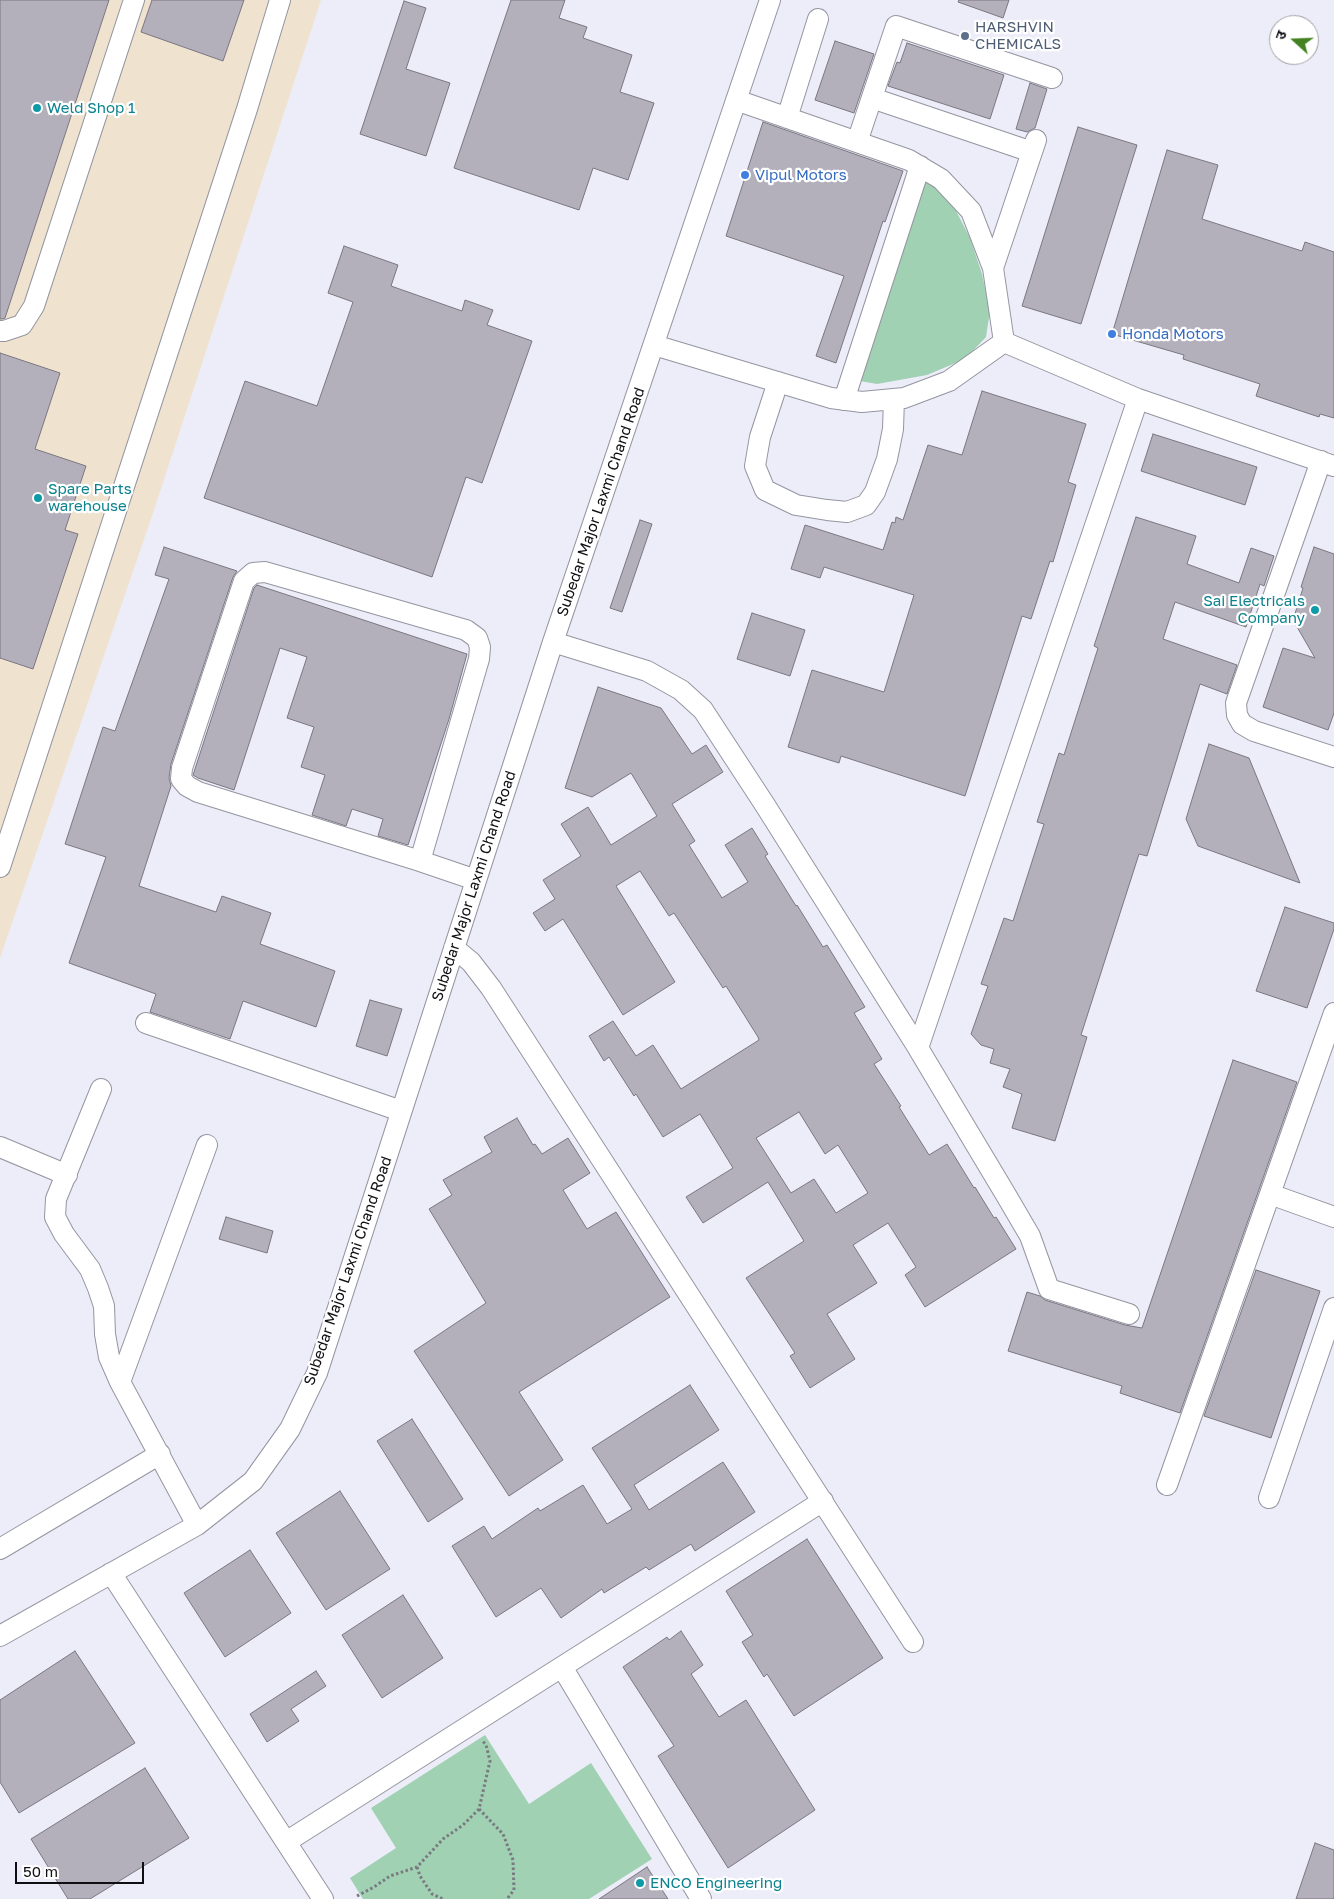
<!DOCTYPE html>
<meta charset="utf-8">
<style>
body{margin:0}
#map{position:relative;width:1334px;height:1899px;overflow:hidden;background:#ecedf9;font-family:"Golos Text","Noto Sans Devanagari",sans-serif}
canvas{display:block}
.north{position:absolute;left:1269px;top:15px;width:50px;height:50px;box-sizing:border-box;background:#fff;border:1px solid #9f9fa1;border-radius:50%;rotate:290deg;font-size:14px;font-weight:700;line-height:20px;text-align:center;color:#0f0f13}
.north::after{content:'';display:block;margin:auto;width:18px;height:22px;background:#428222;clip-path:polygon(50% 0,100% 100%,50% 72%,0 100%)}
.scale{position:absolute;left:15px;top:1862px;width:129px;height:22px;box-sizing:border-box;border:2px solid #0f0f13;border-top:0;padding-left:6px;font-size:15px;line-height:18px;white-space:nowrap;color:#0f0f13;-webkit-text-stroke:4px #fff;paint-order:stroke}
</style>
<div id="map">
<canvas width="1334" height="1899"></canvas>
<div class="north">उ</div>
<div class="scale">50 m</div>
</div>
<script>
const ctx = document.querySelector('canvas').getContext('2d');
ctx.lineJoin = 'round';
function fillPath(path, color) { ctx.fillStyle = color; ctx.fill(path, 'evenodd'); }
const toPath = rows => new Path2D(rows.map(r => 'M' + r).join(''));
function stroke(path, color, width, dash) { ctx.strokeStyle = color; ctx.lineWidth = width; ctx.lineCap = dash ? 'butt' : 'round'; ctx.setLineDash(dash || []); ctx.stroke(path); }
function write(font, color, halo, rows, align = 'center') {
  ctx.font = font + ' "Golos Text",sans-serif'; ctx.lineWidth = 4.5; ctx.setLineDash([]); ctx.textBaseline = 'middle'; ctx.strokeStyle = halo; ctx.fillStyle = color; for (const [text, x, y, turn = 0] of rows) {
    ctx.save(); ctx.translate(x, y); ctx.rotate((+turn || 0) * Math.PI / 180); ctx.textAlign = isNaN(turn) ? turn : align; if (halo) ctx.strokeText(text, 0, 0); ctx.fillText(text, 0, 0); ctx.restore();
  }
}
const industrial = toPath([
 [0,0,321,0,152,516,0,958]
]);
const green = toPath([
 [923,179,940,190,952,203,970,238,982,274,990,311,986,337,965,359,927,375,877,384,860,381],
 [485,1735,529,1804,591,1763,652,1859,589,1899,363,1899,350,1878,396,1848,371,1808]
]);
const building = toPath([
 [0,0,109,0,5,318,2,319,0,319,0,0],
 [152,0,244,0,223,61,141,32,152,0],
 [511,0,565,0,559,18,587,27,583,38,632,55,620,92,654,103,628,180,593,168,579,210,454,168,511,0],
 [959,0,1009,0,1003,18,958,2,959,0],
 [404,1,426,8,406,69,450,83,426,156,360,134,404,1],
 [835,41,874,54,854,113,815,100,835,41],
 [907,43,1004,75,990,119,888,86,897,62,900,63,907,43],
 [1030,83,1047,89,1035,128,1027,132,1016,129,1030,83],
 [763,122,903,171,885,222,883,221,836,363,816,356,844,276,726,236,763,122],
 [1078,127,1137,145,1081,324,1022,306,1078,127],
 [1167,150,1218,165,1202,219,1302,251,1305,242,1334,252,1334,418,1320,414,1319,417,1256,396,1260,384,1183,359,1184,355,1112,334,1167,150],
 [344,246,398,265,391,286,462,311,465,300,493,310,487,325,532,341,482,483,466,477,432,577,204,498,245,381,317,406,353,302,328,293,344,246],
 [0,353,60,373,35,449,86,466,65,530,78,534,33,669,0,658,0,353],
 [982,391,1086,424,1068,482,1076,485,1053,562,1050,561,1031,619,1022,616,965,796,841,756,839,763,788,747,812,670,884,692,914,595,824,567,820,578,791,569,805,525,883,550,892,522,895,523,896,517,903,520,928,445,962,455,982,391],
 [1153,434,1257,467,1245,505,1141,471,1153,434],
 [1136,517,1196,536,1187,564,1239,583,1251,548,1274,556,1264,586,1260,584,1246,627,1175,602,1163,639,1237,665,1227,694,1200,684,1147,856,1139,854,1081,1035,1087,1037,1055,1141,1012,1128,1022,1094,1003,1087,1010,1069,990,1063,994,1049,981,1045,971,1034,988,986,981,984,1004,918,1013,921,1044,824,1037,822,1059,753,1064,755,1098,648,1094,646,1136,517],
 [640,520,652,524,622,612,610,608,640,520],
 [164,547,237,571,233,577,171,764,169,778,171,786,139,886,216,912,222,896,271,913,260,944,335,971,316,1027,243,1001,230,1039,150,1012,156,994,69,963,106,857,65,844,103,727,115,731,169,579,155,575,164,547],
 [1314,547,1334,554,1334,713,1328,730,1263,707,1283,648,1315,658,1293,620,1303,588,1301,587,1314,547],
 [257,585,467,654,449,719,408,845,378,836,383,819,352,809,346,826,312,815,325,775,301,767,314,727,287,718,307,657,280,648,234,790,198,778,193,775,254,588,257,585],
 [752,613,805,630,790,676,737,659,752,613],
 [598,687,661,708,692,754,706,745,723,772,672,804,695,841,689,845,722,898,748,882,725,845,752,828,768,854,765,856,796,906,797,905,823,947,827,945,865,1007,854,1013,882,1059,874,1064,901,1106,899,1107,929,1155,947,1144,974,1188,975,1187,994,1218,996,1217,1016,1249,925,1307,905,1275,916,1267,888,1223,853,1245,877,1283,827,1314,855,1359,810,1388,790,1356,795,1353,746,1278,804,1241,768,1182,703,1223,686,1197,733,1168,700,1114,663,1137,636,1094,634,1096,609,1057,604,1061,589,1036,613,1021,636,1056,653,1045,681,1089,759,1040,758,1037,726,986,723,988,674,913,669,916,640,871,616,886,675,982,623,1015,563,919,545,931,533,913,555,899,543,880,581,856,561,824,588,807,611,845,657,816,631,773,592,797,565,788,598,687],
 [799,1112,825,1154,838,1145,868,1193,836,1213,814,1179,791,1193,756,1138,799,1112],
 [1209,744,1249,758,1300,883,1198,846,1186,819,1209,744],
 [1285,907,1334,923,1334,929,1307,1008,1256,991,1285,907],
 [370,1000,402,1009,387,1056,356,1046,370,1000],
 [1233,1060,1297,1082,1180,1413,1120,1393,1122,1386,1008,1351,1027,1292,1040,1296,1045,1300,1125,1325,1142,1328,1233,1060],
 [517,1118,533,1145,535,1144,542,1154,568,1138,590,1173,563,1190,587,1229,616,1212,670,1297,519,1392,563,1460,509,1496,414,1351,486,1303,429,1209,452,1195,443,1180,492,1152,484,1137,517,1118],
 [226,1217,273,1231,267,1253,219,1239,226,1217],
 [1256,1270,1320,1291,1271,1438,1204,1416,1256,1270],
 [690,1385,719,1430,634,1485,649,1510,723,1462,755,1512,695,1551,691,1544,649,1570,646,1567,604,1593,602,1589,561,1618,541,1588,496,1617,452,1546,484,1526,492,1539,538,1508,540,1511,583,1485,607,1524,632,1509,592,1448,690,1385],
 [412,1419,463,1499,428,1522,377,1441,412,1419],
 [340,1491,390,1569,326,1610,276,1533,340,1491],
 [807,1539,883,1658,794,1716,767,1674,764,1677,742,1642,753,1635,726,1591,807,1539],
 [250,1550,291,1613,225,1657,184,1593,250,1550],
 [403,1595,443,1658,382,1698,342,1635,403,1595],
 [681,1631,703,1665,691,1674,719,1717,746,1700,815,1810,728,1868,658,1756,674,1746,623,1667,667,1637,669,1640,681,1631],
 [75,1651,135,1743,19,1813,0,1782,0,1700,75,1651],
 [316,1671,326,1686,291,1709,299,1721,267,1742,250,1714,316,1671],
 [145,1768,189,1838,90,1899,68,1899,31,1839,145,1768],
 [1315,1843,1334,1850,1334,1899,1296,1899,1315,1843],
 [647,1867,668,1899,599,1899,647,1867]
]);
const path = toPath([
 [479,1809,503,1834,513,1860,514,1890,507,1899],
 [417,1867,420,1876,432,1894,443,1899],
 [357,1896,374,1887,390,1876,417,1867,443,1839,463,1825,479,1809,490,1761,486,1745,482,1740]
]);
const minor = toPath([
 [872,98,1032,152],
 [787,118,818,19],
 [857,142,896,26,1052,78],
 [993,268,1036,140],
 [0,331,4,331,22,325,34,306,134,0],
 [1004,342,1138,399,1334,466],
 [654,345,831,398,862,402,904,398,949,381,1004,342,993,268,971,211,941,179,909,160,736,100],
 [778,382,760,437,755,466,765,490,796,505,827,510,847,512,866,505,875,492,887,459,893,429,894,399],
 [844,400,920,166],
 [1321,461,1236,703,1237,715,1242,724,1254,731,1334,757],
 [553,642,647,671,681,690,703,710,765,805,918,1048,1006,1195,1030,1236,1049,1289,1129,1314],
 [420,861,198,792,187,786,181,779,182,768,244,581,253,573,265,572,466,630,477,638,480,647,479,659,420,861,476,880],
 [0,867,247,109,280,0],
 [454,948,471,962,491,988,913,1642],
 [146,1023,401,1111],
 [918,1048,1138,399],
 [101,1089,56,1199,55,1217,64,1234,90,1269,98,1288,104,1306,105,1334,109,1357,120,1382,197,1525],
 [0,1147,67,1175],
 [1270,1194,1334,1217],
 [120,1382,207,1145],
 [1167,1485,1334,1013],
 [1269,1498,1334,1308],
 [0,1549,160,1454],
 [111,1573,323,1899],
 [0,1636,197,1525,253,1481,290,1429,317,1373,553,642,770,0],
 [562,1667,701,1899],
 [286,1842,823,1501]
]);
const markers = [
 [965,36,5,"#5c6f8a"],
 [37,108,5,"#0f9aa8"],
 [745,175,5,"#3f7fe0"],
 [1112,334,5,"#3f7fe0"],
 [38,498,5,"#0f9aa8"],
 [1315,610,5,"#0f9aa8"],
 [640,1883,5,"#0f9aa8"]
];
const serviceNames = [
 ["HARSHVIN",975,27],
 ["CHEMICALS",975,44]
];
const cultureNames = [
 ["Weld Shop 1",47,108],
 ["Spare Parts",48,489],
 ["warehouse",48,506],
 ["Sai Electricals",1305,601,"right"],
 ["Company",1305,618,"right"],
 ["ENCO Engineering",650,1883]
];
const shopNames = [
 ["Vipul Motors",755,175],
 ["Honda Motors",1122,334]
];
const streetNames = [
 ["Subedar Major Laxmi Chand Road",601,502,-71],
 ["Subedar Major Laxmi Chand Road",474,886,-72],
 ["Subedar Major Laxmi Chand Road",348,1271,-71]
];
fillPath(industrial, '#efe3cf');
fillPath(green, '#a0d1b2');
fillPath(building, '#b4b0bb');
stroke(building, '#7b7781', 1);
stroke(minor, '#9495a0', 22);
stroke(path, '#797a81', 3, [2.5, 2.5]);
stroke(minor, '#fff', 20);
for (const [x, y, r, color] of markers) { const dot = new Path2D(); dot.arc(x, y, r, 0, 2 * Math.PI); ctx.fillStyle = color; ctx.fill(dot); stroke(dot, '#fff', 2); }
write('15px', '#4e5e75', '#fff', serviceNames, 'left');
write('15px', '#0d838f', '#fff', cultureNames, 'left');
write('15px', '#366cbe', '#fff', shopNames, 'left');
write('15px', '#0f0f13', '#fff', streetNames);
</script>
